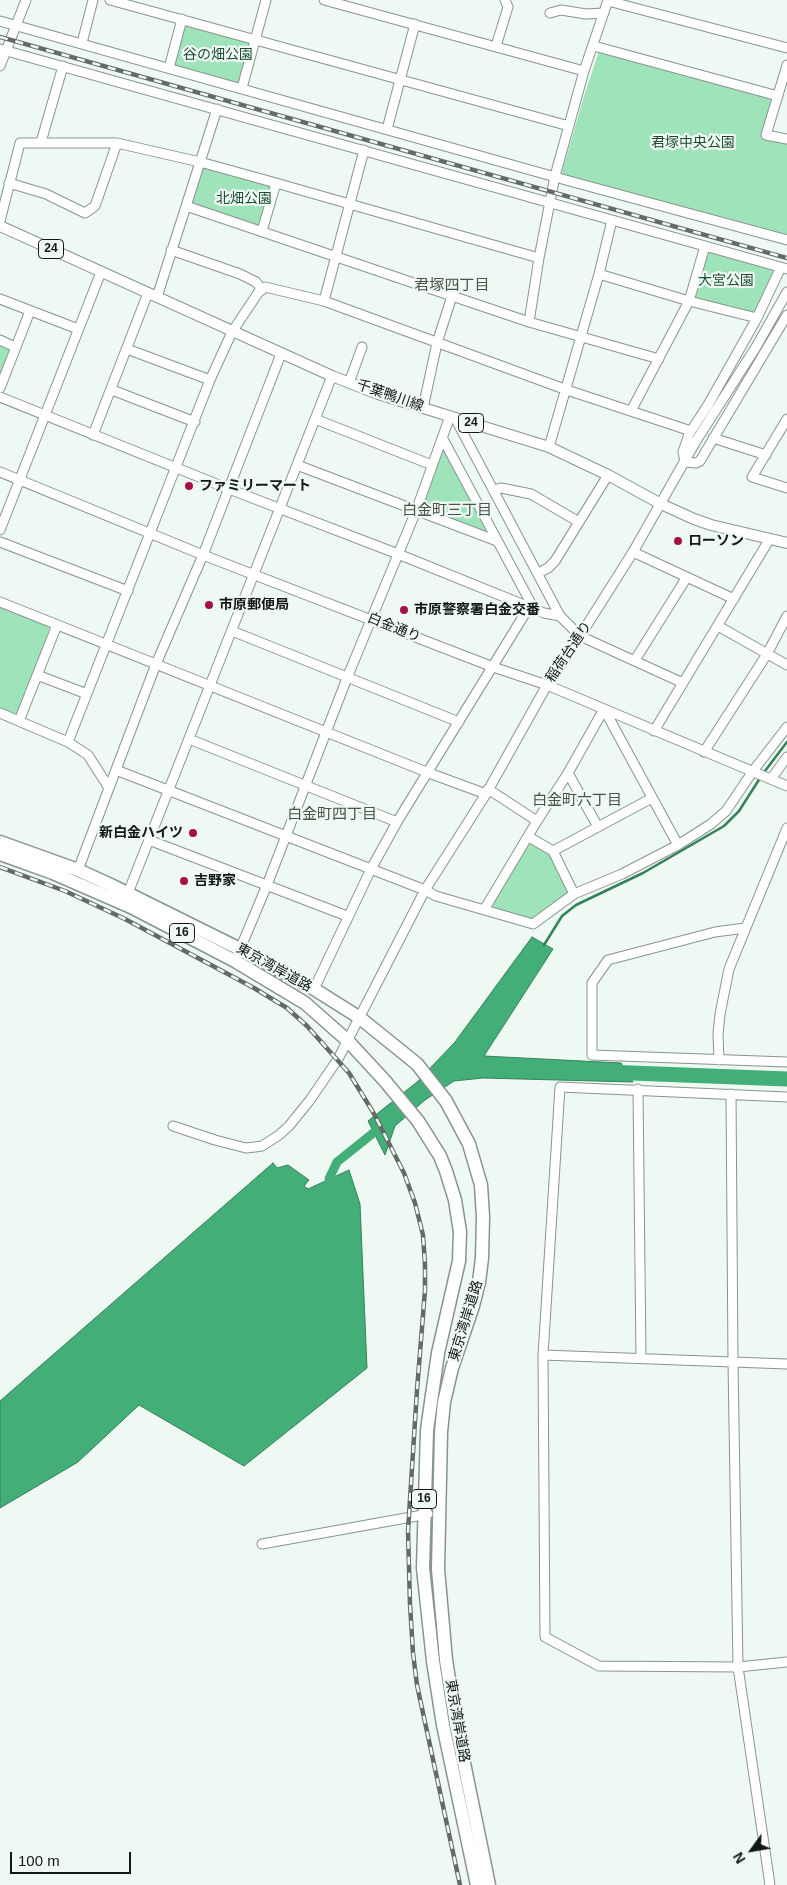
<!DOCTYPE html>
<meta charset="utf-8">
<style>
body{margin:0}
#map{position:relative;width:787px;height:1885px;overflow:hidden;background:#edf9f2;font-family:Arial,sans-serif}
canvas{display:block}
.north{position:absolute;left:727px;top:1825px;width:50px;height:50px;-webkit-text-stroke:4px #edf9f2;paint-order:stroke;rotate:238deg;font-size:14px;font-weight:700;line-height:20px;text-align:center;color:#131715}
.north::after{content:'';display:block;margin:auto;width:18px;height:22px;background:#131715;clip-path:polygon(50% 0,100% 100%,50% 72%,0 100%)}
.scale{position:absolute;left:10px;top:1852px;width:121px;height:22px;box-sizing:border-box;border:2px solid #131715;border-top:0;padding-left:6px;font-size:15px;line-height:18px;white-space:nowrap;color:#131715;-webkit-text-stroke:4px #edf9f2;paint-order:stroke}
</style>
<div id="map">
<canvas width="787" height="1885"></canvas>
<div class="north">N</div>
<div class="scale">100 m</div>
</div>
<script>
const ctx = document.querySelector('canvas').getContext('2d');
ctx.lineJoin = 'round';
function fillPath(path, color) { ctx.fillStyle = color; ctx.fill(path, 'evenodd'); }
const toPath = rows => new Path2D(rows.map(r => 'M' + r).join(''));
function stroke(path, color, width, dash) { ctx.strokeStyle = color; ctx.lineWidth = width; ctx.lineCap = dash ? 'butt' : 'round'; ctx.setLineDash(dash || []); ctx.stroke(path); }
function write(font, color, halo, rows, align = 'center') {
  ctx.font = font + ' Arial,"Noto Sans JP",sans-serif'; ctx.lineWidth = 4.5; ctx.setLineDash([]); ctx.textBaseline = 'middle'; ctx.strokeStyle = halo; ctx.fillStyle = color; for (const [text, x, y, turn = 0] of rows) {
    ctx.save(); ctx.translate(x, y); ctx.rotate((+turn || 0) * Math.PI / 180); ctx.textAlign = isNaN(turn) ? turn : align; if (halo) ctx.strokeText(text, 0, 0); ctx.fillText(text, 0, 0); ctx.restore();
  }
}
const green = toPath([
 [186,24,247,41,249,44,240,81,236,83,175,66,173,63,183,26],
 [599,51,771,97,773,100,762,138,787,142,787,237,564,175,562,172,584,96],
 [205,167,269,185,271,188,261,224,258,226,193,204,191,201,202,168],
 [705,246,781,267,757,318,689,301],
 [0,343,8,346,11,351,0,379],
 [443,439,497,541,416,511],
 [0,608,48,627,51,632,19,713,14,716,0,711],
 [529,837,553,851,574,894,533,924,484,910]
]);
const water = toPath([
 [532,937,553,949,484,1056,621,1063,633,1082,483,1078,454,1081,425,1100,395,1126,385,1155,368,1121,417,1082,455,1042,532,937],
 [273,1163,277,1168,288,1165,309,1180,304,1186,308,1189,349,1170,360,1204,367,1368,244,1466,139,1405,78,1462,0,1508,0,1401,273,1163]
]);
const stream = toPath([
 [544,945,562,916,576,905,643,873,724,826,739,811,762,775,787,742]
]);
const canal = toPath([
 [329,1179,337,1162,382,1126]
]);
const river = toPath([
 [606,1072,787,1079]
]);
const minor = toPath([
 [110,0,569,126],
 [324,0,584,71],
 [608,1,787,48],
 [550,13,561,10,586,14,604,13],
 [0,21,573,182,787,240],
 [82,43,93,0],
 [496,46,508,7,505,0],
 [594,46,778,96],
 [0,49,787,269],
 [787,65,766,135,787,139],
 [0,66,26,0],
 [169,68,182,19],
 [242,88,266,0],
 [387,129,415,24],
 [41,142,63,66],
 [9,183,46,194,85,213,95,206,117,143],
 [186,206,529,322,659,359],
 [0,221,20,143,117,143,200,162,276,183,539,258],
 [262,231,276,183],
 [171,250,240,274,256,282,262,290],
 [781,267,757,318,708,405,689,434,683,452,685,462,696,463,700,461,787,315],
 [599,274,689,301,757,318],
 [157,297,217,109],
 [0,299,78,329],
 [324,301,364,150],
 [529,322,539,258,555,176,584,71,608,0],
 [0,340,15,347],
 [127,349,210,380],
 [349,383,362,347],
 [0,388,30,311],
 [112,390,195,422],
 [0,397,229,489,398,554,544,613,560,616],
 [423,408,437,343,452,296],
 [631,411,689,301,705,246],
 [455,418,560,616,580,636,683,683],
 [315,419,432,465],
 [787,419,752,477,787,488],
 [93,435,148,293],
 [713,438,766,455],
 [443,439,534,609],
 [549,447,599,274,612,220],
 [297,465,497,541],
 [0,472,203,555,493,667,547,685,787,786],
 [494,490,501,488,531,494,579,522],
 [0,530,101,272],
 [0,542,128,591],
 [633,552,734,599],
 [538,573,548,568,555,561,608,475],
 [0,602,429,773,486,794],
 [718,626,787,665],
 [232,631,459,722],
 [635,660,687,577],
 [37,675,87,694],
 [604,709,678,845],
 [0,713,68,742,88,755,109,788],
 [19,721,57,625],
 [654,731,769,540],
 [189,739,397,822],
 [68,742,210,380,232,332,258,293,265,287,324,301,567,390,691,431],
 [704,752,767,654,787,616],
 [116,770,425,890,436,896,533,924,574,894,622,874,678,845,711,824,726,811,753,771,787,727],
 [568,773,598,827],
 [771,779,787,757],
 [488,789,537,821],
 [529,837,553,851,574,894],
 [149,840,347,916],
 [553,851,652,798],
 [78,870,156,664,203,555,281,354],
 [128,893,332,376],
 [484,910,537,821,568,773,604,709],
 [745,928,715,932,608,960,592,983,592,1055,787,1062],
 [238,954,267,885,347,678,416,511,450,416],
 [314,989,371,869,397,822,529,607],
 [719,1060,718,1034,720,1014,729,969,787,828],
 [638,1089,641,1358],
 [731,1094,733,1362,738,1667,770,1885],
 [787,1097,560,1087,543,1355,545,1637,599,1666,738,1667,787,1662],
 [173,1126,215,1140,246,1148,255,1147,262,1146,279,1135,289,1126,310,1100,338,1059,425,890,486,794,547,685,580,636,633,552,696,441,756,347,787,292],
 [543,1355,787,1364],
 [262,1544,428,1514]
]);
const major = toPath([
 [0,226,332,376,378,394,549,447,608,475,661,504,694,519,711,525,787,543]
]);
const highway = toPath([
 [0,842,78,870,113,886,240,949,314,989,360,1018,417,1064,446,1101,469,1144,481,1185,483,1217,482,1258,479,1282,473,1306,452,1368,444,1402,441,1432,438,1569,446,1660,456,1724,489,1885],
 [0,854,53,873,131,907,235,961,305,1003,348,1041,385,1081,418,1121,440,1156,446,1171,455,1200,460,1232,459,1261,438,1353,427,1430,423,1568,433,1661,443,1725,477,1885]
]);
const rail = toPath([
 [0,37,787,258],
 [0,867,65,891,125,919,254,988,287,1008,307,1026,349,1073,373,1112,404,1173,415,1203,423,1235,425,1265,425,1290,417,1390,408,1531,410,1604,413,1653,417,1685,460,1885]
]);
const markers = [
 [189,486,5,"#a60f48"],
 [678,541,5,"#a60f48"],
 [209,605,5,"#a60f48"],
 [404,610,5,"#a60f48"],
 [193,833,5,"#a60f48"],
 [184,881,5,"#a60f48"]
];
const shields = [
 [51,249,25],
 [471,423,25],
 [182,933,25],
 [424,1499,25]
];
const shieldNames = [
 ["24",51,249],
 ["24",471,423],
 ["16",182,933],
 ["16",424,1499]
];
const parkNames = [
 ["谷の畑公園",218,55],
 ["君塚中央公園",693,143],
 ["北畑公園",244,199],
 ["大宮公園",726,281]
];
const streetNames = [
 ["千葉鴨川線",390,396,19],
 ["白金通り",394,628,22],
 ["稲荷台通り",569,652,-56],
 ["東京湾岸道路",274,968,29],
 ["東京湾岸道路",466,1321,-73],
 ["東京湾岸道路",457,1721,80]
];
const poiNames = [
 ["ファミリーマート",199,486],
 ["ローソン",688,541],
 ["市原郵便局",219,605],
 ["市原警察署白金交番",414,610],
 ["新白金ハイツ",183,833,"right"],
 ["吉野家",194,881]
];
const neighbourhoodNames = [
 ["君塚四丁目",452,286],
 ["白金町三丁目",447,511],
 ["白金町六丁目",577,801],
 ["白金町四丁目",332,815]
];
fillPath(green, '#9ee3ba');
fillPath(water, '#43ae77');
stroke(water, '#35815a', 1);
stroke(stream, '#35815a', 2.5);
stroke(canal, '#43ae77', 9);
stroke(river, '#43ae77', 15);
stroke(minor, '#89948d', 11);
stroke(major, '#89948d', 12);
stroke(highway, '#89948d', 15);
stroke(minor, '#fff', 9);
stroke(major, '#fff', 10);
stroke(highway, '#fff', 12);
stroke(rail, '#646b67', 4.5);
stroke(rail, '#edf9f2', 2.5, [8]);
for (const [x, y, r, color] of markers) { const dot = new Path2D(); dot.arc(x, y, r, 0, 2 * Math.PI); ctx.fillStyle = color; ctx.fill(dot); stroke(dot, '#edf9f2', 2); }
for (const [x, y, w] of shields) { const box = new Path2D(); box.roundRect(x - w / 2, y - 9.5, w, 19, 4); ctx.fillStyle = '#edf9f2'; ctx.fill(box); stroke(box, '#131715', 1); }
write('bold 12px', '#131715', null, shieldNames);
write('14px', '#1f4b33', '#edf9f2', parkNames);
write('14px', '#131715', '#edf9f2', streetNames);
write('bold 14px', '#131715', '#edf9f2', poiNames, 'left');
write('15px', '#49534c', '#edf9f2', neighbourhoodNames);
</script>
